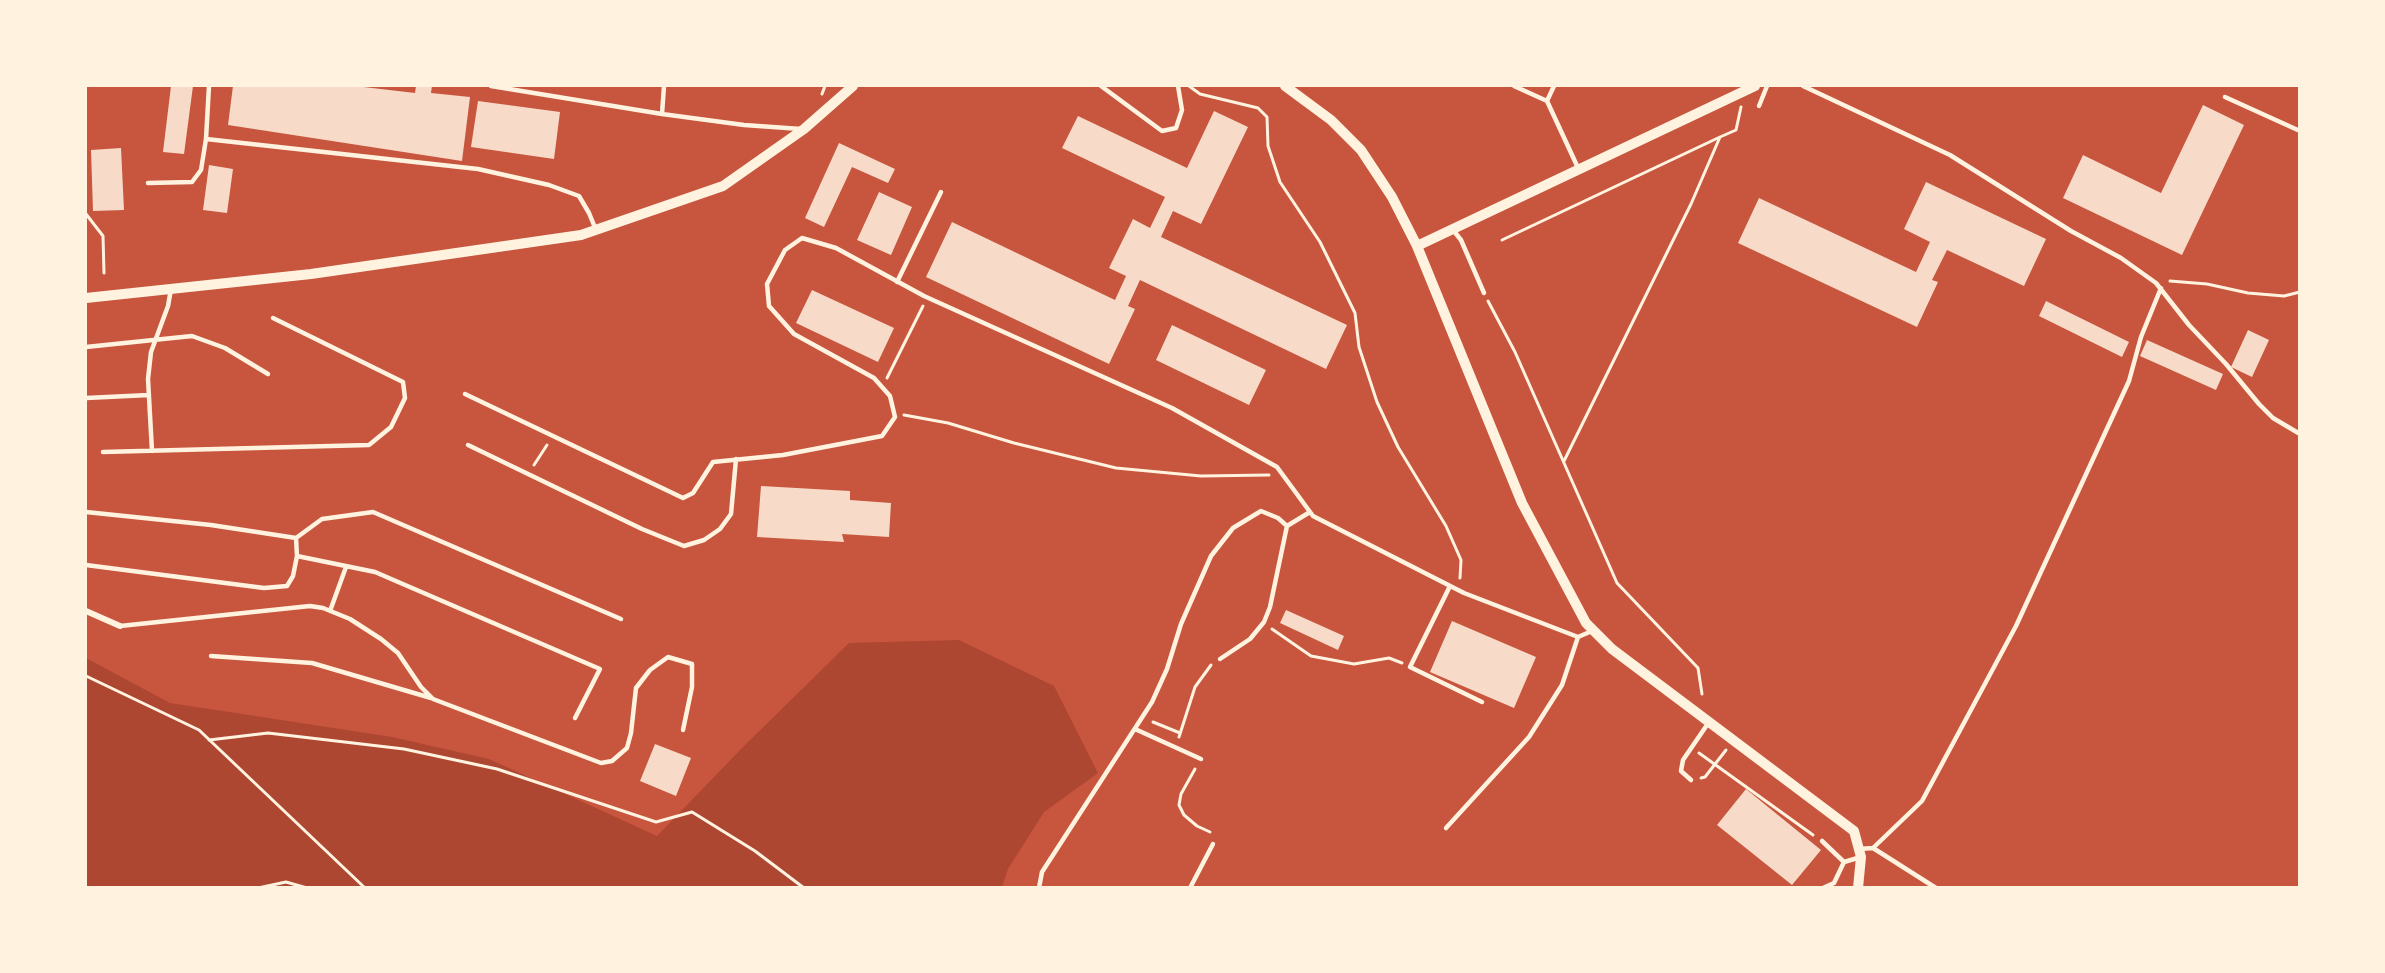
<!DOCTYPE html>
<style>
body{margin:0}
#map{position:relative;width:2385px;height:973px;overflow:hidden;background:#c8553d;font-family:Barlow,sans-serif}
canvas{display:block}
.frame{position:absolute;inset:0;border:87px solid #fff3e0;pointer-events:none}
</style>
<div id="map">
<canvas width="2385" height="973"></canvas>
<div class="frame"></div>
</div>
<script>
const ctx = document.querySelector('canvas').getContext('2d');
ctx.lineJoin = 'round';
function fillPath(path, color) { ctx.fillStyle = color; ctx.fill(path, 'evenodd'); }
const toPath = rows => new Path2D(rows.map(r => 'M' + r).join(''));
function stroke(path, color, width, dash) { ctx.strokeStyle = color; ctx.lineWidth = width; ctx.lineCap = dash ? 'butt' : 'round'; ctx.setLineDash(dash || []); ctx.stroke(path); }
const green = toPath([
 [959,640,1054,686,1098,773,1044,812,1008,869,1002,887,86,887,86,658,170,703,392,737,489,759,657,836,743,747,849,643]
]);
const building = toPath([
 [171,86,193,86,184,154,163,152],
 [233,86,355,86,415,93,416,86,432,86,431,93,470,97,462,161,228,125],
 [478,101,560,112,554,159,471,147],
 [2203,105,2244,125,2182,255,2063,198,2083,155,2161,193],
 [1214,111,1248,127,1201,224,1173,211,1161,237,1347,325,1326,369,1140,280,1128,306,1135,309,1109,364,926,277,952,222,1115,300,1126,276,1109,268,1133,219,1150,228,1165,197,1062,148,1078,116,1187,168],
 [839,143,895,169,888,183,852,167,824,227,805,218],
 [121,148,124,210,93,211,91,150],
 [209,165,233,169,227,213,203,210],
 [1926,182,2046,239,2024,286,1947,250,1932,280,1938,282,1917,327,1738,243,1759,198,1916,272,1930,242,1904,229],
 [879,192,912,207,891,255,857,240],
 [812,290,894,328,878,362,796,323],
 [2046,301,2129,342,2122,357,2039,316],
 [1172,325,1266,370,1249,405,1156,360],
 [2248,330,2269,340,2252,377,2231,367],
 [2147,340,2223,374,2216,390,2140,356],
 [761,486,850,491,850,500,891,503,889,537,842,534,844,542,757,537],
 [1286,610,1344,636,1338,650,1280,623],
 [1452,621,1536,657,1514,708,1430,672],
 [655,744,691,758,676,796,640,781],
 [1746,789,1821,850,1792,885,1717,825]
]);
const path = toPath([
 [1189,86,1200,94,1258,108,1267,117,1268,146,1280,182,1320,242,1355,313,1359,347,1377,402,1398,447,1446,526,1461,560,1460,578],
 [822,94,825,86],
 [1720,137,1736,130,1741,107],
 [86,214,103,236,104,273],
 [1502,240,1720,137,1691,204,1564,461],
 [2170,281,2207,284,2248,293,2284,296,2300,292],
 [1488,301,1515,352,1617,583,1698,668,1702,694],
 [887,378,923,306],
 [904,415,948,423,1014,443,1116,468,1201,476,1269,475],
 [534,465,547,445],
 [1272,629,1311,656,1354,664,1389,658,1402,663],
 [86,676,199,730,365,888],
 [1153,722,1180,733],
 [1179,737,1195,687,1211,665],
 [209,740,268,733,404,749,497,769,656,822,692,812,755,851,804,888],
 [1699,753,1813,835],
 [1195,769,1181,794,1179,805,1184,815,1197,826,1210,832],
 [1701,778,1705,777,1726,750],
 [258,888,286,882,307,888]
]);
const service = toPath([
 [209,86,206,139,478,169,549,185,579,196,589,213,596,230],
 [491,86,662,114,744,125,801,129],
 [1101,86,1162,131,1176,128,1182,110,1178,86],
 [1514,86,1547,101,1579,170],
 [1803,86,1950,155,2071,231,2121,258,2156,283,2189,325,2226,364,2259,404,2273,418,2300,434],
 [2225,97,2300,131],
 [1547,101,1554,86],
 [1759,106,1767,86],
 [662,114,664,86],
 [148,183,192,182,201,170,206,139],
 [1453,230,1461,240,1484,293],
 [897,282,941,192],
 [86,347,192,336,225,348,268,374],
 [465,394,683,498,693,493,713,462,783,455,882,436,895,417,890,396,874,378,794,334,769,306,767,284,785,250,802,238,836,248,924,296,1172,408,1277,467,1313,516,1464,593,1578,637,1592,631],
 [86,398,149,395],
 [468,445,642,529,684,546,704,540,720,529,731,514,736,459],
 [152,451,148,379,151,352,168,306,171,289],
 [103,452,369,445,391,427,405,398,403,382,273,318],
 [86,512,211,525,296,538,322,519,373,512,621,619],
 [297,556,375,572,600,669,575,718],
 [86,565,264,588,287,586,293,576,297,556,296,538],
 [1450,586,1410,667,1482,702],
 [330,611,346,567],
 [120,626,310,606,323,608,350,619,381,639,398,653,421,687,433,699,601,763,612,761,627,748,631,733,636,688,650,670,668,657,692,664,692,687,683,730],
 [211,656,312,663,431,698],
 [1220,659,1250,639,1264,622,1270,607,1287,526],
 [1135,729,1201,759],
 [1691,780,1681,771,1683,760,1709,722],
 [1446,828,1529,737,1562,685,1578,637],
 [1822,841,1844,862],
 [1873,848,1922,801,2016,626,2129,381,2141,337,2161,288],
 [1859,849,1873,848,1936,888],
 [1039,888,1042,872,1152,702,1167,669,1181,624,1211,556,1233,528,1261,511,1278,518,1287,526,1310,512],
 [1190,888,1213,844],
 [1823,888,1834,883,1844,862,1861,857]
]);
const minor = toPath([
 [86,611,120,626]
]);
const tertiary = toPath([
 [1285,86,1331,120,1361,150,1392,197,1417,246,1522,503,1586,623,1612,649,1854,831,1861,857,1858,888],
 [1417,246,1755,86],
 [86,298,311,274,581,235,723,186,804,129,853,86]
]);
fillPath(green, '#ae4732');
fillPath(building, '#f7dbc8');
stroke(path, '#fff3e0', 3);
stroke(service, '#fff3e0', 4.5);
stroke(minor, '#fff3e0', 6);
stroke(tertiary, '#fff3e0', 10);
</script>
